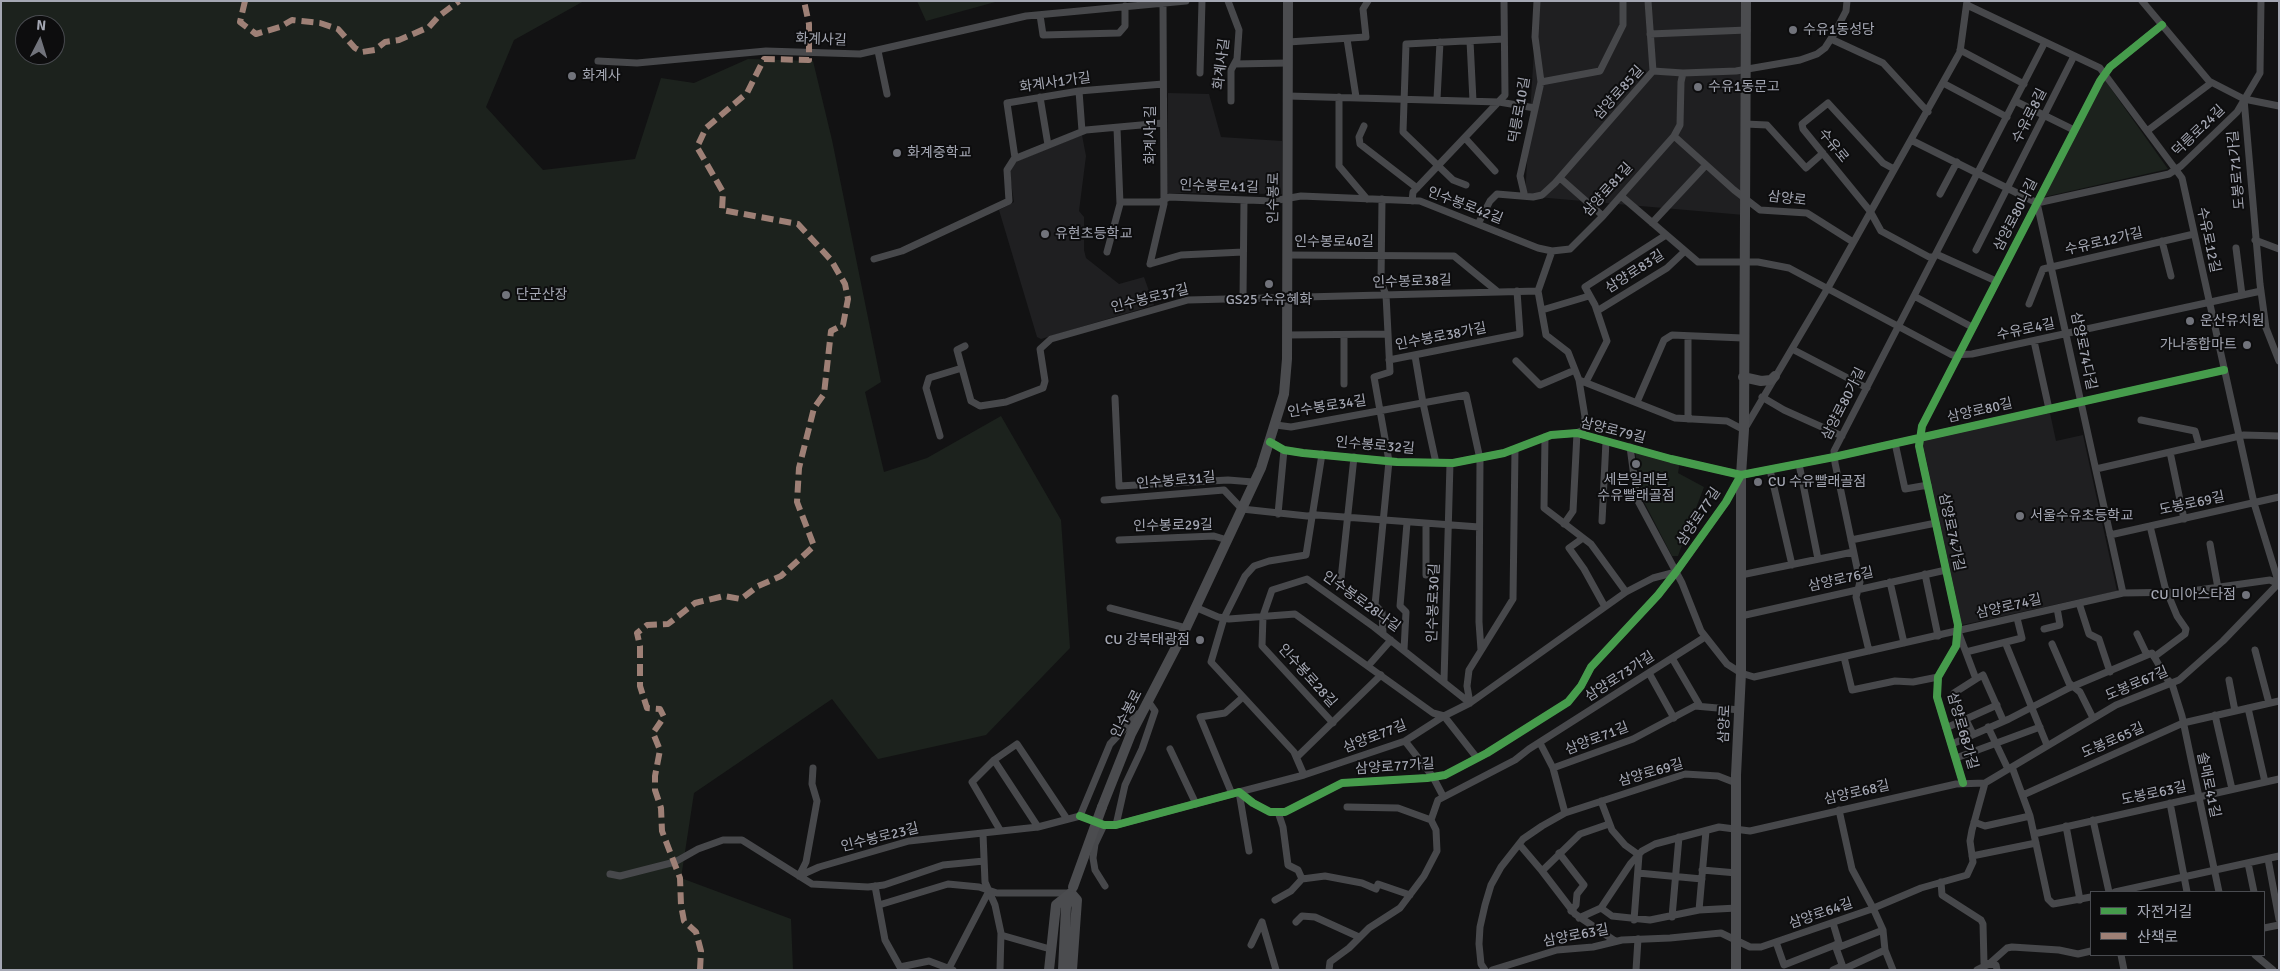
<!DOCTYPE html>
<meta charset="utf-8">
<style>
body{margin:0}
#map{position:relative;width:2280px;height:971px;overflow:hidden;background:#121213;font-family:Signika,"Noto Sans KR",sans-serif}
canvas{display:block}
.frame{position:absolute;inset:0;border:2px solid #a4a7b3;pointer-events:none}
.legend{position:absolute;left:2090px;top:891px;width:175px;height:65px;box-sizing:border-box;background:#0d0d0e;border:1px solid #494b50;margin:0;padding:6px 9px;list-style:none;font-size:15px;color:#a4a7b3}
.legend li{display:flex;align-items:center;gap:10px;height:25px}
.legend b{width:25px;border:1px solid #494b50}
.north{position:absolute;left:15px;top:15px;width:50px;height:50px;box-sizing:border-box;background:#0d0d0e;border:1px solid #494b50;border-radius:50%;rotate:5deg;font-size:14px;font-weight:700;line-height:20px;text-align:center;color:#a4a7b3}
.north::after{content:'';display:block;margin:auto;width:18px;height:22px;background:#71737b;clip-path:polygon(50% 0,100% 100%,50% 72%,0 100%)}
</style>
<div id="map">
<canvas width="2280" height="971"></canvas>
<div class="frame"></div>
<ul class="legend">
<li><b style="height:6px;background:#469c4c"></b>자전거길</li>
<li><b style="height:6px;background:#9e8076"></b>산책로</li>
</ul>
<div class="north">N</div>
</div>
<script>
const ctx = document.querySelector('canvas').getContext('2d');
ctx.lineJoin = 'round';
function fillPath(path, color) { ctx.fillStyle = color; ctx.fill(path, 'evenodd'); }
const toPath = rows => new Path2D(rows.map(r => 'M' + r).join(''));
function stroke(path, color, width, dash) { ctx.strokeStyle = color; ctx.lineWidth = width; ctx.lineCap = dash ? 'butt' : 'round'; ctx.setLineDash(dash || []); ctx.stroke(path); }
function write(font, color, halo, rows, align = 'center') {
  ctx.font = font + ' Signika,"Noto Sans KR",sans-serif'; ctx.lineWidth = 4; ctx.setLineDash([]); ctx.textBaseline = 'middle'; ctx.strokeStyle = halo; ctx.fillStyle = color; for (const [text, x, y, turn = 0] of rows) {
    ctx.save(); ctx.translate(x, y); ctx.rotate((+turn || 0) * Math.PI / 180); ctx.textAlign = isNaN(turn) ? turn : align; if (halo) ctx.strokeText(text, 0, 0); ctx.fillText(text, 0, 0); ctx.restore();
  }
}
const built = toPath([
 [1537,1,1741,1,1744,215,1525,196],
 [1168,93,1209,94,1221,137,1282,141,1282,194,1167,193],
 [1082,135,1086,156,1079,211,1084,217,1084,250,1086,258,1119,284,1144,277,1154,305,1041,339,1037,337,999,210,1014,202,1009,170,1017,161],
 [2050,413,2056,441,2083,435,2117,591,1962,625,1922,440]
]);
const green = toPath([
 [1,1,584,1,514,40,486,107,543,170,635,159,661,78,694,83,748,59,813,61,832,140,881,382,865,392,884,472,927,458,1001,416,1061,520,1070,648,986,735,878,759,832,699,694,793,681,878,791,919,793,970,1,970],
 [25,25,55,25,55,55,25,55],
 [917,1,999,1,926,21],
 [2104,79,2168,169,2044,197,2079,127],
 [1635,451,1680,462,1678,473,1704,487,1678,556,1672,556,1643,500]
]);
const minor = toPath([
 [1228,1,1239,30,1237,59,1231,70,1231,101],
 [1648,1,1653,71],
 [2142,1,2209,81,2244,99,2279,106],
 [1967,5,2100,68,2182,178,2254,503,2279,584],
 [1040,15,1043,35,1119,33,1125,26,1125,6],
 [1650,34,1747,30],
 [1347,39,1356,97],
 [1831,39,1883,63,1928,112],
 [1470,41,1473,101],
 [1288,42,1366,37,1363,9,1368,1],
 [1960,50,2024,84],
 [878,51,887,94],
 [598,61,637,63,766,51,860,54,1026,16,1186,1],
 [1235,64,1288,63],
 [1653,71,1683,73,1736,71,1800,60,1817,54,1825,48,1834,34,1846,11,1847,1],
 [1200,73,1202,1],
 [1541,82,1600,71,1623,25,1623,1],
 [1943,83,2007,117],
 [1079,91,1082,131],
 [1288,96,1499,102,1535,108],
 [1040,97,1048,145],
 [1339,97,1339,166,1367,199],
 [1437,99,1440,42],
 [2244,99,2260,284,2266,328,2279,361],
 [2015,101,2074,130],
 [1745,124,1767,125,1806,168,1823,153],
 [1364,126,1359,137,1360,144,1417,188],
 [2147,131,2211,83],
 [1674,136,1734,190,1760,210,1807,213,1853,242],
 [1465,138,1495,171],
 [1911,140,2037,203],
 [1015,158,1007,103,1079,91,1163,84],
 [1894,169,1883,163,1828,103,1802,124,1803,129,1870,211,1881,231,1929,257,1934,257],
 [1560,178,1603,216],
 [1466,185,1453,180,1403,132,1406,44,1504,39],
 [1524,193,1520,176,1541,82,1535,37,1537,1],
 [1940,194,1957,162],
 [1621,196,1698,262,1758,262,1789,268,1952,355,1972,354,2261,291],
 [1382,199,1381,282,1386,295,1390,372,1374,377,1389,461,1375,605,1382,612,1383,634],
 [1412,201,1413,192,1505,95,1504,1],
 [1120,202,1160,202,1169,197,1273,201,1301,196,1420,201,1538,248,1552,251,1570,249,1603,216,1674,136,1680,125,1681,82,1683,73],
 [2037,203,2123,593],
 [2037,203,2169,174,2181,166,2237,112,2260,73,2261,1],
 [1652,223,1706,165],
 [1478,224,1490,201,1497,194,1533,197,1542,195,1555,183,1653,71],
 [2255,240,2279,249],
 [2162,241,2171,276],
 [2236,248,2242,295],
 [1976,250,2074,56],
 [1552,251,1538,291,1546,335,1568,352,1579,380,1675,418,1727,421,1744,430,1829,286,1960,52,1967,1],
 [1107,252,1120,204,1117,128],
 [1936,254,1996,281],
 [1287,255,1454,256,1498,292],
 [874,259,902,251,1009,201,1007,170,1014,159,1086,130,1163,123],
 [1150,264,1164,204,1163,3],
 [1150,264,1181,255,1243,252],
 [1914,296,1972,327],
 [1243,299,1244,200],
 [2029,304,2043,269,2194,234],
 [1542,310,1589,296],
 [1597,311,1667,268,1685,251],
 [1287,335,1387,334],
 [1344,335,1344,384],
 [2034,341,2049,409],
 [965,346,957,350,971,401,980,406,1006,402,1043,388,1045,381,1040,349,1051,339,1188,300,1538,291],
 [1792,349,1867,388],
 [1415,356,1423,403,1436,463],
 [1389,360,1520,334,1517,291],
 [1516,361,1540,385,1575,370],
 [1586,382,1607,341,1595,305,1585,287,1666,235],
 [1762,397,1784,410,1842,436],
 [1115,398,1119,486,1228,480,1253,482],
 [1637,402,1664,340,1672,335,1743,338],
 [1688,419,1688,336],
 [2141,420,2195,431,2199,445],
 [1276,425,1291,427,1466,395,1480,459,1479,622,1481,650],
 [940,436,926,388,929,378,962,368],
 [1545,437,1544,508,1591,544,1626,592],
 [1270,442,1284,450,1303,453,1397,462,1453,463,1504,453,1551,435,1577,433,1671,459,1741,475,1834,457,2224,370],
 [1895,443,1905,489,1928,485],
 [1630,447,1637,499,1682,583,1701,631,1727,664,1741,673,1754,677,2123,593,2184,592,2270,580,2279,584],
 [2170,452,2184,519],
 [1799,464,1818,559],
 [2096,469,2244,435,2279,436],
 [1770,470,1792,565],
 [1104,500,1224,490,1242,509,1307,516,1317,515,1479,527],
 [1278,514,1284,450],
 [1602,521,1606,441],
 [1426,524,1426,575],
 [1564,524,1573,511,1577,433,1583,430,1585,417,1579,380],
 [2150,526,2165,587,2177,616,2186,629,2185,634,2154,657],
 [2110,535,2279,497],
 [1583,538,1569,548,1584,569,1605,607],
 [1119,540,1214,536,1227,540],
 [1851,540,1936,523],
 [2210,544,2218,588],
 [1925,574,1938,636],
 [1741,575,1853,552],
 [1341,579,1354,457],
 [1890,582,1904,643],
 [2079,603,2089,634,2099,639,2110,672],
 [1195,607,1218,617,1229,619,1295,614,1433,713,1444,716,1477,758],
 [1110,608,1186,628],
 [1741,616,1946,570],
 [2044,629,2060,625,2057,608],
 [1959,634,1976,679,1983,675,2003,720],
 [2137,634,2147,655],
 [2005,642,2047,745],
 [2052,644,2069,683,2080,692,2093,718],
 [1404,650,1406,612,1400,606,1407,523],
 [2255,650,2269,703],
 [1869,651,1856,597,1860,582,1835,463,1834,451,2045,42],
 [1966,652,2022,638,2017,618],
 [1844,657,1852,690,1895,681,1913,682,1938,677],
 [1672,658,1700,706],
 [1368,666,1391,640],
 [1649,673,1674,718],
 [2229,680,2235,711],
 [1444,681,1450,463],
 [1470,703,1467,686,1469,670,1513,599,1515,449],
 [2248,708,2265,782],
 [2215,715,2232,789],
 [1966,720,1973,734],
 [1964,721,1954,693,1976,679],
 [1333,723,1262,646,1263,616,1272,590,1307,579,1374,627,1470,703],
 [1988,727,2008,769],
 [1946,728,1997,705],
 [1405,741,1433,777,1443,796],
 [1540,743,1553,768,1565,813],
 [1952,744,2009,719,2069,688,2152,653,2167,679,2172,684,2182,716,2219,892],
 [1170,749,1196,804],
 [1297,757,1381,675],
 [1956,758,2040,727],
 [994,760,1038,827],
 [2012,767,2030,816,2048,899,2053,904,2091,897],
 [1553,768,1633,739,1695,706,1740,710],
 [1304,775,1294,752,1211,662,1224,618,1245,576,1254,566,1269,561,1306,555,1322,454],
 [1963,783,1937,697,1938,677,1956,646,1958,625,1919,446,1922,426,2100,81,2110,67,2162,25],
 [1985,783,2116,705,2179,680,2223,641,2279,583],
 [1232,794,1200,717,1225,713,1243,697],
 [2023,795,2183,723,2279,701],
 [1601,801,1612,830,1625,845,1639,855,1634,920],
 [2170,803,2187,892],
 [1347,807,1398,808,1431,820],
 [1839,810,1852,869,1873,908,1883,930,1885,950,1893,970],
 [1278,812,1283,827,1288,865,1298,870,1302,879],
 [1080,816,1104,825,1116,825,1239,792,1253,803,1270,812,1285,812,1342,783,1427,778,1445,775,1487,753,1568,702,1581,686,1591,667,1658,595,1676,572,1726,502,1740,477],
 [1080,816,1110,744,1138,714],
 [2093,820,2109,892],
 [1974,822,1985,826,2030,816],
 [1104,825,1095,844,1093,858,1095,870,1105,886],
 [1116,825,1125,785,1142,749,1155,711,1148,701,1146,703],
 [2066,826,2080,900],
 [1000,830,972,782,994,760,1017,744,1067,819],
 [983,834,985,882,995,905,1001,933,1000,970],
 [2034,834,2279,779],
 [1519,844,1542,871,1575,914,1615,941],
 [1249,851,1239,792,1304,775,1405,741,1444,716,1470,703,1626,592,1653,578,1676,572],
 [1559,853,1584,885,1577,894,1576,905,1571,911],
 [1972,856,2036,843],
 [2268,859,2279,919],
 [2248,863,2254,892],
 [1702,870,1737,873],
 [1542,871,1580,834,1609,824],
 [1638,873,1702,879],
 [610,874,620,876,675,862,698,849,723,840,742,840,812,884,868,887,884,885,943,865,984,861],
 [799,876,819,867,909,841,1038,827,1080,816],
 [799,876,806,862,817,801,812,784,813,768],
 [1941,882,1942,895,1981,920,1983,924,1984,963,1996,965,1997,970],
 [875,886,885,940,900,967,929,961,953,970],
 [2115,892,2279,856],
 [1275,900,1291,891,1302,879,1325,876,1362,883,1376,889,1378,884,1410,895],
 [879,905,948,884,979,887,997,893,1070,893],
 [1601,908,1612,916,1650,920,1699,910,1737,908],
 [1699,910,1706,831],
 [1672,917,1679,837],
 [1579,918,1601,908,1631,863,1642,851,1655,844,1719,827,1750,831,1956,784,1985,783],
 [1262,922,1276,970],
 [1296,922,1302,916,1315,917,1359,937],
 [1833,923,1839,943,1835,945,1844,970],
 [2264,928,2279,925],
 [1001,935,1050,949],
 [1776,942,1784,965,1835,945],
 [1251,945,1262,922],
 [1837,948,1883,930],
 [2121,955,2124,970],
 [2255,955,2273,970],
 [1844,969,1885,950],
 [948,970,989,891],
 [1329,970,1330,962,1349,948,1369,928,1400,908,1424,876,1437,851,1436,830,1431,820,1438,800,1515,760,1529,749,1705,637],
 [1485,970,1481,964,1479,944,1480,927,1485,905,1491,885,1501,867,1523,839,1542,826,1565,813,1685,774,1718,776,1736,783],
 [1492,970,1557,950,1593,947,1622,940,1670,938,1721,933,1750,947,1761,947,1869,910,1921,888,1967,875,1973,862,1970,841,1972,830,1985,783],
 [1636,970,1638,939],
 [1833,970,1842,966],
 [1977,970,1989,964,2007,948,2012,947,2059,950,2078,954,2091,951]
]);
const secondary = toPath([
 [1743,377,1761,381,1771,380,1775,376],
 [1102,807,1131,734,1186,628,1261,468,1284,394,1287,359,1288,1],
 [1049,970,1056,905,1071,893,1077,900,1072,970],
 [1063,970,1066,907,1070,894],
 [1736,970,1736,775,1741,673,1741,475,1744,430,1746,1]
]);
const secondaryBridge = toPath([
 [1073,887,1102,807]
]);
const quiet = toPath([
 [245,1,240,22,256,34,280,27,292,20,320,23,338,29,355,48,362,52,375,50,385,42,399,40,429,27,439,16,459,1],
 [700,970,701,951,696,932,684,921,681,905,680,878,662,831,661,808,655,790,655,776,660,750,653,733,664,717,660,709,647,708,640,686,640,646,637,633,647,625,668,624,695,603,724,596,741,599,758,586,781,576,814,546,797,502,799,468,814,408,824,394,831,331,843,325,848,299,845,284,831,260,798,224,722,210,723,192,697,147,706,128,747,93,764,59,809,60,809,24,804,1]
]);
const cycleway = toPath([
 [1270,442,1284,450,1303,453,1397,462,1453,463,1504,453,1551,435,1577,433,1671,459,1741,475,1834,457,2224,370],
 [1963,783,1937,697,1938,677,1956,646,1958,625,1919,446,1922,426,2100,81,2110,67,2162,25],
 [1080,816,1104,825,1116,825,1239,792,1253,803,1270,812,1285,812,1342,783,1427,778,1445,775,1487,753,1568,702,1581,686,1591,667,1658,595,1676,572,1726,502,1741,475]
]);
const markers = [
 [1793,30,5,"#71737b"],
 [572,76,5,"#71737b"],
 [1698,87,5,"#71737b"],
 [897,153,5,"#71737b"],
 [1045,234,5,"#71737b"],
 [1269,284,5,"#71737b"],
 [506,295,5,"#71737b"],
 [2190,321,5,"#71737b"],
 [2247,345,5,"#71737b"],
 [1636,464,5,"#71737b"],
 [1758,482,5,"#71737b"],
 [2020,516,5,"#71737b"],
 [2246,595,5,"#71737b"],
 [1200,640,5,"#71737b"]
];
const poiNames = [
 ["수유1동성당",1803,30],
 ["화계사",582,76],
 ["수유1동문고",1708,87],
 ["화계중학교",907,153],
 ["유현초등학교",1055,234],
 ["단군산장",516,295],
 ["GS25 수유혜화",1269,300,"center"],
 ["운산유치원",2200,321],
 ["가나종합마트",2237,345,"right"],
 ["세븐일레븐",1636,480,"center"],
 ["수유빨래골점",1636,496,"center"],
 ["CU 수유빨래골점",1768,482],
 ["서울수유초등학교",2030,516],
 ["CU 미아스타점",2236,595,"right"],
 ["CU 강북태광점",1190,640,"right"]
];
const streetNames = [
 ["화계사길",821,40,2],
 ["화계사길",1222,64,-83],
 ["화계사1가길",1055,83,-8],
 ["삼양로85길",1619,93,-48],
 ["덕릉로10길",1520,110,-80],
 ["수유로8길",2030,116,-63],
 ["덕릉로24길",2199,131,-44],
 ["화계사1길",1151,135,-90],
 ["수유로",1833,146,51],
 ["도봉로71가길",2237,170,-95],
 ["인수봉로41길",1219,187,2],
 ["삼양로81길",1608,190,-48],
 ["인수봉로",1274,198,-89],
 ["삼양로",1787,199,7],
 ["인수봉로42길",1465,206,21],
 ["삼양로80나길",2016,215,-63],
 ["수유로12길",2208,240,78],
 ["인수봉로40길",1334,242],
 ["수유로12가길",2104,242,-13],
 ["삼양로83길",1635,272,-33],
 ["인수봉로38길",1412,282,-2],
 ["인수봉로37길",1150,299,-14],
 ["수유로4길",2026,330,-12],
 ["인수봉로38가길",1441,337,-11],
 ["삼양로74다길",2083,351,78],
 ["삼양로80가길",1844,404,-63],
 ["인수봉로34길",1327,407,-9],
 ["삼양로80길",1980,411,-13],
 ["삼양로79길",1613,431,14],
 ["인수봉로32길",1375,446,5],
 ["인수봉로31길",1176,481,-5],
 ["도봉로69길",2192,504,-12],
 ["삼양로77길",1699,517,-56],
 ["인수봉로29길",1173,526,-1],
 ["삼양로74가길",1951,532,78],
 ["삼양로76길",1841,580,-13],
 ["인수봉로28나길",1361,602,36],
 ["인수봉로30길",1434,603,-88],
 ["삼양로74길",2009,607,-13],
 ["인수봉로28길",1307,676,48],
 ["삼양로73가길",1620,677,-33],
 ["도봉로67길",2137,684,-23],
 ["인수봉로",1127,714,-63],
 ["삼양로",1725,724,-87],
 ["삼양로68가길",1962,731,74],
 ["삼양로77길",1375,737,-21],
 ["삼양로71길",1597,739,-21],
 ["도봉로65길",2113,741,-24],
 ["삼양로77가길",1395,767,-4],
 ["삼양로69길",1651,773,-16],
 ["솔매로41길",2208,785,78],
 ["삼양로68길",1857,793,-13],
 ["도봉로63길",2154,794,-12],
 ["인수봉로23길",880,838,-14],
 ["삼양로64길",1821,914,-19],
 ["삼양로63길",1576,936,-11]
];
fillPath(built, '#1f1f21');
fillPath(green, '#1c221d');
stroke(minor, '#47484b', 7);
stroke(secondary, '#4b4c4f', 10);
stroke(secondaryBridge, '#4b4c4f', 10);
stroke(quiet, '#9e8076', 6, [12, 6]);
stroke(cycleway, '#469c4c', 8);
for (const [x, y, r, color] of markers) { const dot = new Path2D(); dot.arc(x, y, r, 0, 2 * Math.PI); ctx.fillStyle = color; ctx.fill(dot); stroke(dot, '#0d0d0e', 2); }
write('14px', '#a4a7b3', '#0d0d0e', poiNames, 'left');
write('14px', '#a4a7b3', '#0d0d0e', streetNames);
</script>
